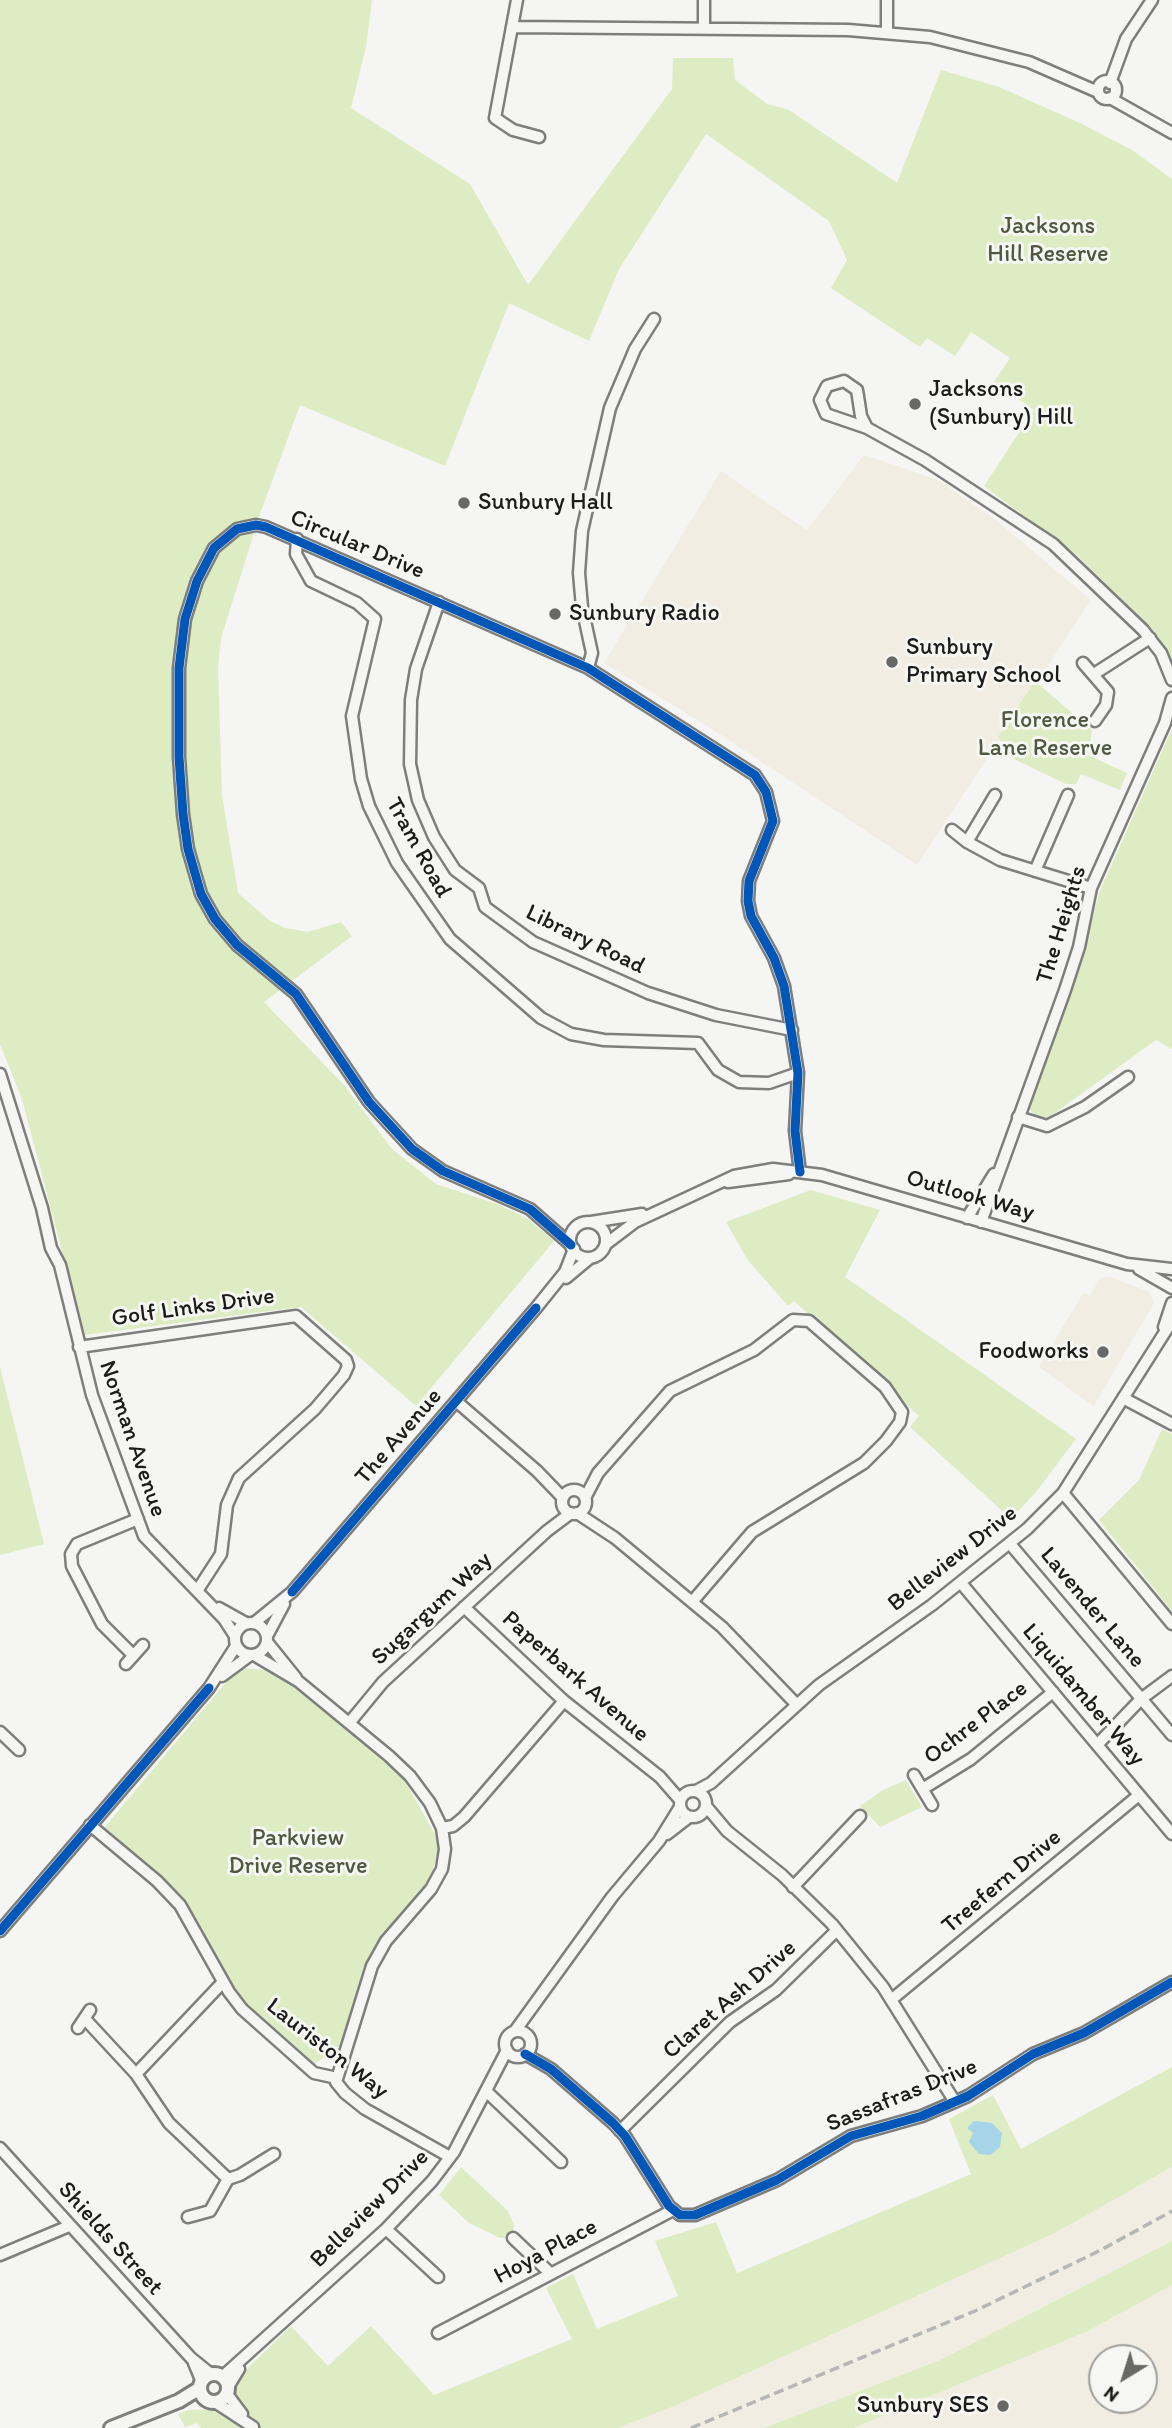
<!DOCTYPE html>
<style>
body{margin:0}
#map{position:relative;width:1172px;height:2428px;overflow:hidden;background:#f5f5f3;font-family:Itim,sans-serif}
canvas{display:block}
.north{position:absolute;left:1088px;top:2344px;width:70px;height:70px;box-sizing:border-box;background:#f6f6f2;border:2px solid #9f9f9c;border-radius:50%;rotate:218deg;font-size:19px;font-weight:700;line-height:28px;text-align:center;color:#1c1c1c}
.north::after{content:'';display:block;margin:auto;width:24px;height:32px;background:#686867;clip-path:polygon(50% 0,100% 100%,50% 72%,0 100%)}
</style>
<div id="map">
<canvas width="1172" height="2428"></canvas>
<div class="north">N</div>
</div>
<script>
const ctx = document.querySelector('canvas').getContext('2d');
ctx.lineJoin = 'round';
function fillPath(path, color) { ctx.fillStyle = color; ctx.fill(path, 'evenodd'); }
const toPath = rows => new Path2D(rows.map(r => 'M' + r).join(''));
function stroke(path, color, width, dash) { ctx.strokeStyle = color; ctx.lineWidth = width; ctx.lineCap = dash ? 'butt' : 'round'; ctx.setLineDash(dash || []); ctx.stroke(path); }
function write(font, color, halo, rows, align = 'center') {
  ctx.font = font + ' Itim,sans-serif'; ctx.lineWidth = 6; ctx.setLineDash([]); ctx.textBaseline = 'middle'; ctx.strokeStyle = halo; ctx.fillStyle = color; for (const [text, x, y, turn = 0] of rows) {
    ctx.save(); ctx.translate(x, y); ctx.rotate((+turn || 0) * Math.PI / 180); ctx.textAlign = isNaN(turn) ? turn : align; if (halo) ctx.strokeText(text, 0, 0); ctx.fillText(text, 0, 0); ctx.restore();
  }
}
const built = toPath([
 [864,455,938,480,996,520,1091,600,917,865,712,729,604,663,721,471,807,530],
 [1111,1277,1149,1292,1154,1303,1092,1409,1093,1406,1039,1367,1083,1293,1090,1296,1100,1278],
 [1172,2167,1172,2241,940,2360,764,2428,618,2428,677,2405,1055,2233],
 [1172,2285,1172,2428,854,2428,1088,2331],
 [1102,2358,1144,2358,1144,2400,1102,2400]
]);
const green = toPath([
 [0,0,372,0,366,47,351,108,470,184,528,285,672,89,673,58,733,58,735,80,767,104,789,110,897,183,941,70,999,87,1080,123,1132,150,1172,179,1172,661,1148,626,1077,555,984,486,1034,410,994,382,1010,358,971,332,955,356,927,338,920,347,831,288,847,260,829,221,706,134,619,269,589,341,509,303,445,466,300,405,260,514,221,638,218,668,222,795,238,893,270,921,285,928,308,932,341,922,352,936,264,1002,344,1085,392,1149,436,1184,497,1204,528,1219,554,1241,416,1406,301,1307,84,1335,22,1099,0,1044],
 [1035,681,1092,730,1088,755,1127,773,1120,790,1081,774,1076,784,1066,784,1014,759,998,737],
 [1172,729,1172,1049,1156,1040,1048,1118,1035,1116,1028,1107,1080,968,1099,893],
 [811,1190,880,1210,845,1277,1076,1439,1036,1492,1011,1519,910,1427,919,1416,794,1301,788,1306,747,1259,726,1222],
 [0,1367,44,1544,0,1555],
 [1162,1429,1172,1434,1172,1611,1099,1520,1139,1480],
 [238,1668,282,1671,404,1780,440,1843,428,1887,375,1960,341,2045,313,2065,242,2005,184,1908,103,1829],
 [906,1780,922,1807,880,1827,860,1806,883,1790],
 [1172,2067,1172,2167,1055,2233,677,2405,618,2428,201,2428,197,2423,185,2427,178,2414,188,2410,218,2409,228,2403,248,2368,291,2326,328,2366,371,2326,434,2395,572,2339,546,2288,573,2274,597,2329,678,2296,655,2241,716,2222,737,2273,971,2174,949,2119,993,2095,1021,2149],
 [461,2167,508,2211,514,2226,513,2238,500,2238,469,2223,439,2195],
 [1172,2241,1172,2285,1088,2331,854,2428,764,2428,940,2360]
]);
const water = toPath([
 [974,2121,992,2123,1002,2133,1000,2147,990,2155,979,2154,969,2142,973,2133,967,2128]
]);
const minor = toPath([
 [517,0,495,118,513,130,539,137],
 [887,0,887,32],
 [514,27,848,30,930,37,1029,62,1098,92],
 [704,27,704,0],
 '1098 90a9 9 0 1 1 18 0a9 9 0 1 1-18 0Z',
 [1110,83,1126,39,1152,0],
 [1110,98,1172,133],
 [867,428,861,416,857,390,844,381,827,386,820,400,826,414,867,428,925,460,1053,544,1143,630,1161,653,1172,680],
 [297,539,296,554,311,581,357,603,375,619,352,716,361,779,369,806,397,863,450,939,541,1018,571,1034,604,1040,698,1043,718,1070,739,1082,769,1083,798,1073],
 [439,602,416,669,411,700,410,764,418,800,434,837,455,870,479,888,485,907,533,942,648,993,716,1015,792,1030],
 [1083,663,1108,692,1106,705,1095,721],
 [588,668,592,653,582,607,579,573,582,531,610,408,635,349,654,319],
 [1094,674,1150,638],
 [952,830,967,842,1000,860,1091,888],
 [967,842,995,795],
 [1035,871,1068,795],
 [0,1074,42,1208,51,1248,60,1265,92,1395,144,1536,224,1619,235,1636],
 [1018,1117,1047,1126,1085,1107,1128,1077],
 [728,1182,789,1174],
 [967,1218,994,1174],
 [591,1222,642,1214],
 [981,1222,1065,990,1079,947,1091,888,1165,723,1172,698],
 '570 1240a18 18 0 1 1 36 0a18 18 0 1 1-36 0Z',
 [606,1244,635,1222,734,1176,773,1169,822,1175,1127,1264,1172,1269],
 [571,1245,530,1209,443,1171,412,1149,369,1102,296,994,237,945,215,919,201,894,188,849,183,814,179,757,179,668,185,619,197,581,214,548,237,529,256,525,266,527,588,668,755,775,766,792,773,821,749,881,748,901,751,916,774,958,784,986,798,1073,795,1131,800,1172],
 [1139,1269,1172,1288],
 [566,1278,590,1258],
 [1164,1327,1172,1303],
 [79,1347,296,1316,346,1360,348,1366,344,1375,315,1409,239,1478,227,1505,221,1554,197,1591],
 [1123,1398,1172,1424],
 [456,1401,537,1471,563,1498],
 '562 1502a12 12 0 1 1 24 0a12 12 0 1 1-24 0Z',
 [1063,1493,1172,1624],
 [585,1498,598,1473,670,1391,754,1350,793,1320,809,1321,885,1387,902,1412,900,1422,886,1441,864,1463,752,1532,692,1602],
 [577,1513,615,1538,722,1627,797,1705],
 [1011,1545,1172,1735],
 [961,1583,1172,1834],
 [464,1607,564,1701,660,1777,680,1800],
 [219,1608,246,1623],
 '235 1639a16 16 0 1 1 32 0a16 16 0 1 1-32 0Z',
 [254,1623,292,1592,536,1308,565,1272,574,1249],
 [267,1636,284,1604],
 [267,1642,296,1678],
 [132,1654,102,1624,72,1566,71,1554,77,1544,138,1519],
 [254,1655,298,1681,389,1756,410,1776,430,1803,442,1828,445,1849,442,1869,431,1889,386,1941,372,1966,336,2082,345,2093,365,2109,450,2157],
 [126,1664,143,1645],
 [222,1676,249,1656],
 [350,1722,383,1682,547,1531,571,1513],
 [0,1732,19,1750],
 [1097,1745,1141,1699,1172,1676],
 [914,1775,932,1805],
 [924,1788,971,1759,1053,1692],
 '680 1804a13 13 0 1 1 26 0a13 13 0 1 1-26 0Z',
 [696,1791,711,1783,819,1685,932,1605,1027,1529,1063,1493,1172,1321],
 [706,1806,727,1831,782,1875,832,1924,883,1987,955,2102],
 [90,1825,157,1881,180,1905,229,1992,242,2009,314,2073,337,2078],
 [442,1828,453,1826,464,1817,564,1701],
 [667,1834,689,1817],
 [793,1887,860,1816],
 [0,1931,209,1688,236,1646],
 [891,2000,1139,1795],
 [86,2020,136,2074,169,2123,228,2179],
 [78,2028,90,2010],
 [515,2031,612,1897,659,1841,680,1807],
 '505 2044a13 13 0 1 1 26 0a13 13 0 1 1-26 0Z',
 [525,2054,551,2069,613,2123,625,2136,669,2206,680,2215,695,2215,777,2180,851,2136,922,2116,968,2096,1033,2054,1084,2033,1172,1982],
 [136,2074,223,1982],
 [487,2092,561,2162],
 [620,2131,730,2022,776,1990,837,1930],
 [0,2148,191,2358,212,2375],
 [188,2217,210,2211,228,2179,240,2175,274,2154],
 [386,2229,438,2277],
 [513,2238,550,2273],
 [0,2255,69,2226],
 [438,2333,673,2210],
 [194,2363,202,2382],
 [222,2377,386,2229,432,2181,454,2152,507,2050],
 [228,2387,239,2369],
 [227,2394,242,2414],
 [215,2402,253,2427]
]);
const tertiary = toPath([
 '200 2388a14 14 0 1 1 28 0a14 14 0 1 1-28 0Z',
 [111,2428,179,2401,200,2388]
]);
const rail = toPath([
 [691,2428,975,2311,1101,2250,1172,2211]
]);
const cycleway = toPath([
 [571,1245,530,1209,443,1171,412,1149,369,1102,296,994,237,945,215,919,201,894,188,849,183,814,179,757,179,668,185,619,197,581,214,548,237,529,256,525,266,527,588,668,755,775,766,792,773,821,749,881,748,901,751,916,774,958,784,986,798,1073,795,1131,800,1172],
 [292,1592,536,1308],
 [0,1931,209,1688],
 [525,2054,551,2069,613,2123,625,2136,669,2206,680,2215,695,2215,777,2180,851,2136,922,2116,968,2096,1033,2054,1084,2033,1172,1982]
]);
const markers = [
 [915,404,7,"#686867"],
 [464,503,7,"#686867"],
 [555,614,7,"#686867"],
 [892,662,7,"#686867"],
 [1103,1352,7,"#686867"],
 [1003,2406,7,"#686867"]
];
const parkNames = [
 ["Jacksons",1048,227],
 ["Hill Reserve",1048,255],
 ["Florence",1045,721],
 ["Lane Reserve",1045,749],
 ["Parkview",298,1839],
 ["Drive Reserve",298,1867]
];
const poiNames = [
 ["Jacksons",929,390],
 ["(Sunbury) Hill",929,418],
 ["Sunbury Hall",478,503],
 ["Sunbury Radio",569,614],
 ["Sunbury",906,648],
 ["Primary School",906,676],
 ["Foodworks",1089,1352,"right"],
 ["Sunbury SES",989,2406,"right"]
];
const streetNames = [
 ["Circular Drive",357,545,23],
 ["Tram Road",418,848,61],
 ["The Heights",1062,925,-73],
 ["Library Road",585,940,26],
 ["Outlook Way",970,1196,16],
 ["Golf Links Drive",193,1308,-8],
 ["The Avenue",399,1437,-49],
 ["Norman Avenue",132,1439,71],
 ["Belleview Drive",953,1559,-38],
 ["Lavender Lane",1092,1608,50],
 ["Sugargum Way",432,1609,-43],
 ["Paperbark Avenue",575,1677,41],
 ["Liquidamber Way",1083,1695,50],
 ["Ochre Place",976,1723,-37],
 ["Treefern Drive",1002,1882,-40],
 ["Claret Ash Drive",730,2000,-41],
 ["Lauriston Way",327,2049,38],
 ["Sassafras Drive",902,2096,-22],
 ["Belleview Drive",370,2209,-45],
 ["Shields Street",110,2239,48],
 ["Hoya Place",546,2252,-28]
];
fillPath(built, '#f2ede3');
fillPath(green, '#ddecc3');
fillPath(water, '#a6d4e9');
stroke(minor, '#7e7e7d', 15);
stroke(tertiary, '#7e7e7d', 18);
stroke(minor, '#f5f5f3', 10);
stroke(tertiary, '#f5f5f3', 12);
stroke(rail, '#b6b6b5', 3.5, [10, 5]);
stroke(cycleway, '#0057b8', 9);
for (const [x, y, r, color] of markers) { const dot = new Path2D(); dot.arc(x, y, r, 0, 2 * Math.PI); ctx.fillStyle = color; ctx.fill(dot); stroke(dot, '#f6f6f2', 2.5); }
write('24px', '#505842', '#f6f6f2', parkNames);
write('24px', '#1c1c1c', '#f6f6f2', poiNames, 'left');
write('24px', '#1c1c1c', '#f6f6f2', streetNames);
</script>
